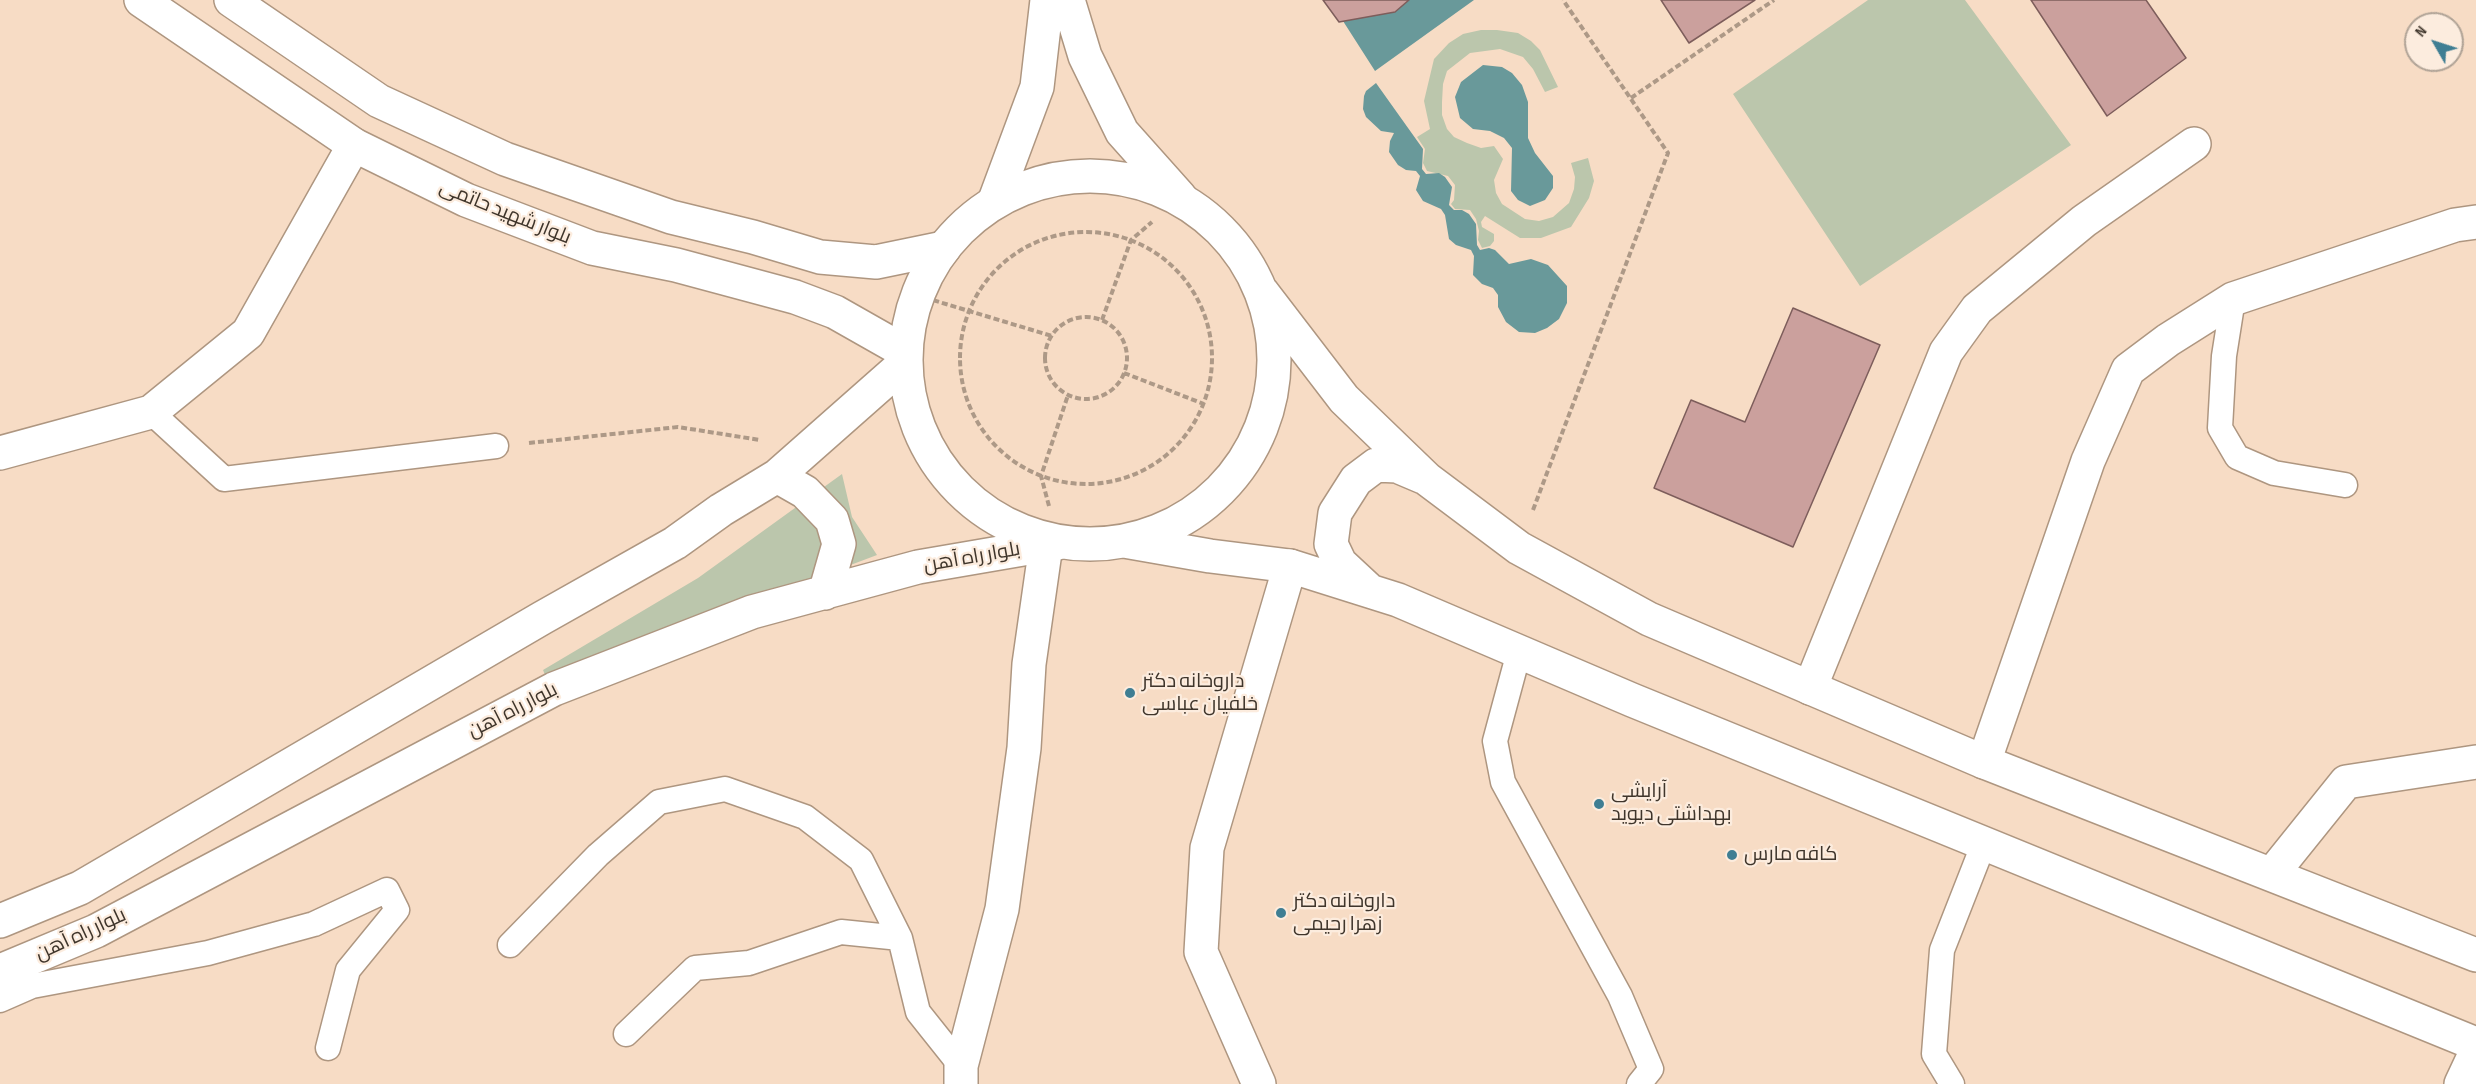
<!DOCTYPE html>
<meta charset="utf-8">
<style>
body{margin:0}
#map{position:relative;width:2476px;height:1084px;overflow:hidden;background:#f7dcc5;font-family:"Sofia Sans Condensed",sans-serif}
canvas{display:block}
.north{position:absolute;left:2404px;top:12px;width:60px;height:60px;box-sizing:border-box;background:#fcecde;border:2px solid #b0a396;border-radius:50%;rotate:309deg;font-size:16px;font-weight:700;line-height:24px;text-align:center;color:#3f352b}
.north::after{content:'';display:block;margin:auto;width:21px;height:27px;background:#3f7e93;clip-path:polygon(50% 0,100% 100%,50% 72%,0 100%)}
</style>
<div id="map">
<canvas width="2476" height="1084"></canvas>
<div class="north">N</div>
</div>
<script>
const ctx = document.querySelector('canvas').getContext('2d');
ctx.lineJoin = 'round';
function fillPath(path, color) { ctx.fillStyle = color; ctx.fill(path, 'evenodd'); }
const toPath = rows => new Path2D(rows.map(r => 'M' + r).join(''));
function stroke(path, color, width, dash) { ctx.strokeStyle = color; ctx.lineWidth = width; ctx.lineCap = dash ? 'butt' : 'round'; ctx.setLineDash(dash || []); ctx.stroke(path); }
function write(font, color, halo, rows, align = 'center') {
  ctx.font = font + ' "Sofia Sans Condensed",Cairo,sans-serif'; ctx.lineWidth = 4.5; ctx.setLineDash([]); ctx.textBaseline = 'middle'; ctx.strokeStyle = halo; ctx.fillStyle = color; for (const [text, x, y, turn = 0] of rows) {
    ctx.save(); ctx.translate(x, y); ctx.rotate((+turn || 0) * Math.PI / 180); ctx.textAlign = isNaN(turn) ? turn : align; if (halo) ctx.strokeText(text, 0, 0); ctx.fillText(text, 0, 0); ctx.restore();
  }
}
const green = toPath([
 [1868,0,1965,0,2071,145,1860,286,1733,94],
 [1481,30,1497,30,1518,33,1531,41,1540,50,1558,87,1545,92,1533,69,1523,57,1500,49,1470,53,1447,71,1443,84,1442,102,1442,115,1447,129,1454,137,1467,143,1481,148,1494,146,1503,159,1494,180,1496,193,1502,204,1525,219,1539,221,1553,217,1569,203,1574,189,1575,177,1571,163,1588,158,1594,181,1589,198,1571,227,1541,238,1520,238,1485,216,1481,222,1482,227,1494,234,1494,241,1490,246,1482,248,1478,240,1479,231,1476,219,1470,210,1455,209,1451,204,1454,200,1455,185,1448,176,1427,171,1423,163,1425,149,1417,137,1430,129,1424,101,1434,59,1449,43,1463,34],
 [842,474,852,517,877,555,572,670,548,682,543,670,698,578]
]);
const water = toPath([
 [1409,0,1474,0,1375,71,1343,21,1395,12],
 [1483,65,1502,67,1512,73,1522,85,1528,102,1528,138,1535,153,1553,176,1553,188,1545,200,1530,206,1518,200,1511,191,1512,148,1504,138,1490,131,1473,129,1460,118,1455,97,1461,82],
 [1376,83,1423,149,1422,169,1426,174,1439,173,1445,177,1452,187,1449,205,1454,210,1462,210,1469,214,1476,224,1477,245,1480,250,1489,248,1495,250,1509,264,1531,259,1548,265,1567,286,1567,303,1559,319,1547,328,1535,333,1519,332,1506,322,1498,307,1498,295,1493,288,1482,284,1473,275,1474,256,1471,250,1456,245,1449,239,1445,215,1441,209,1423,201,1416,190,1420,176,1416,171,1406,170,1398,165,1389,152,1390,141,1394,133,1381,131,1366,117,1363,109,1364,96,1366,91]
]);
const building = toPath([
 [1323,0,1409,0,1395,12,1339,22,1323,0],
 [1661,0,1755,0,1689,43,1661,0],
 [2031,0,2146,0,2186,58,2107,116,2031,0],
 [1793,308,1880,345,1793,547,1654,488,1691,400,1745,422,1793,308]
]);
const path = toPath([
 [1631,98,1774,0],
 '960 358a126 126 0 1 1 252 0a126 126 0 1 1-252 0Z',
 [916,295,1052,336],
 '1045 358a41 41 0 1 1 82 0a41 41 0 1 1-82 0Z',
 [1102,320,1131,240,1152,222],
 [1124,373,1204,404],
 [529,443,678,427,760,440],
 [1049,506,1041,476,1068,395],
 [1533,510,1668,153,1563,0]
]);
const lane = toPath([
 [2233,299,2224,356,2220,428,2237,457,2274,473,2345,485],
 [151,412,224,479,496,446],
 [1519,652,1495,741,1503,782,1620,996,1651,1069,1639,1084],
 [510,945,598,855,659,802,725,789,805,817,861,860,900,938,918,1012,961,1066],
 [0,1000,32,986,208,953,314,924,387,890,397,910,348,970,328,1048],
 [626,1034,695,968,749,963,841,932,900,938],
 [1952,1084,1934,1054,1942,950,1984,843]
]);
const street = toPath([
 [1068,0,1085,56,1122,132,1180,197],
 [995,200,1037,87,1047,0],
 [0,453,151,412,248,333,354,145],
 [1810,688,1946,352,1977,309,2084,221,2194,144],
 [1984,762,2088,461,2128,370,2168,340,2233,299,2455,225,2476,222],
 [2272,874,2346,782,2476,762],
 [961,1084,961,1066,1002,909,1024,748,1029,664,1046,545],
 [1259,1084,1201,952,1207,848,1290,566],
 [2461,1084,2476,1052]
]);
const secondary = toPath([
 [141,0,354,145,466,200,592,248,676,265,795,297,835,312,902,350],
 [231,0,379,101,505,159,671,217,753,237,820,257,876,262,944,248]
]);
const primary = toPath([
 '906 360a184 184 0 1 1 368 0a184 184 0 1 1-368 0Z',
 [1262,292,1344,399,1427,479,1519,548,1649,619,1984,762,2476,955],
 [777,476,805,492,832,520,839,544,825,593],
 [1124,541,1210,556,1290,566,1398,600,1632,700,2476,1044],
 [1368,589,1340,563,1331,544,1335,513,1356,480,1376,465,1397,466,1423,477],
 [0,921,80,888,542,618,675,543,721,510,777,476,905,363],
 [0,971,96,931,554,689,752,612,918,567,1058,543]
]);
const markers = [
 [1130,693,6,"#3f7e93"],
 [1599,804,6,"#3f7e93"],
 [1732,855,6,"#3f7e93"],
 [1281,913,6,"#3f7e93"]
];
const streetNames = [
 ["بلوار شهید حاتمی",505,213,22],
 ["بلوار راه آهن",972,558,-10],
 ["بلوار راه آهن",513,711,-27],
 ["بلوار راه آهن",81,935,-25]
];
const poiNames = [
 ["داروخانه دکتر",1142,682],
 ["خلفیان عباسی",1142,705],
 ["آرایشی",1611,792],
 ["بهداشتی دیوید",1611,815],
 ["کافه مارس",1744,855],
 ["داروخانه دکتر",1293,902],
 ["زهرا رحیمی",1293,925]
];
fillPath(green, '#bbc6ac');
fillPath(water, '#69999a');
fillPath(building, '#cba09d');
stroke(building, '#7d5d5b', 1.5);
stroke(lane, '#ae9680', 27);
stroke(street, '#ae9680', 36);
stroke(secondary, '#ae9680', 36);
stroke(primary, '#ae9680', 36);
stroke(path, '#ad9987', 4, [6, 3]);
stroke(lane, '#fff', 24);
stroke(street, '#fff', 33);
stroke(secondary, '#fff', 33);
stroke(primary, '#fff', 33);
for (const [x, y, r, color] of markers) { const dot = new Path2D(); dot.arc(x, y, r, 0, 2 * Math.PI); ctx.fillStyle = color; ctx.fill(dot); stroke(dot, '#fcecde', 2); }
write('20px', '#3f352b', '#fcecde', streetNames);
write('20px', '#3f352b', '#fcecde', poiNames, 'left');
</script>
